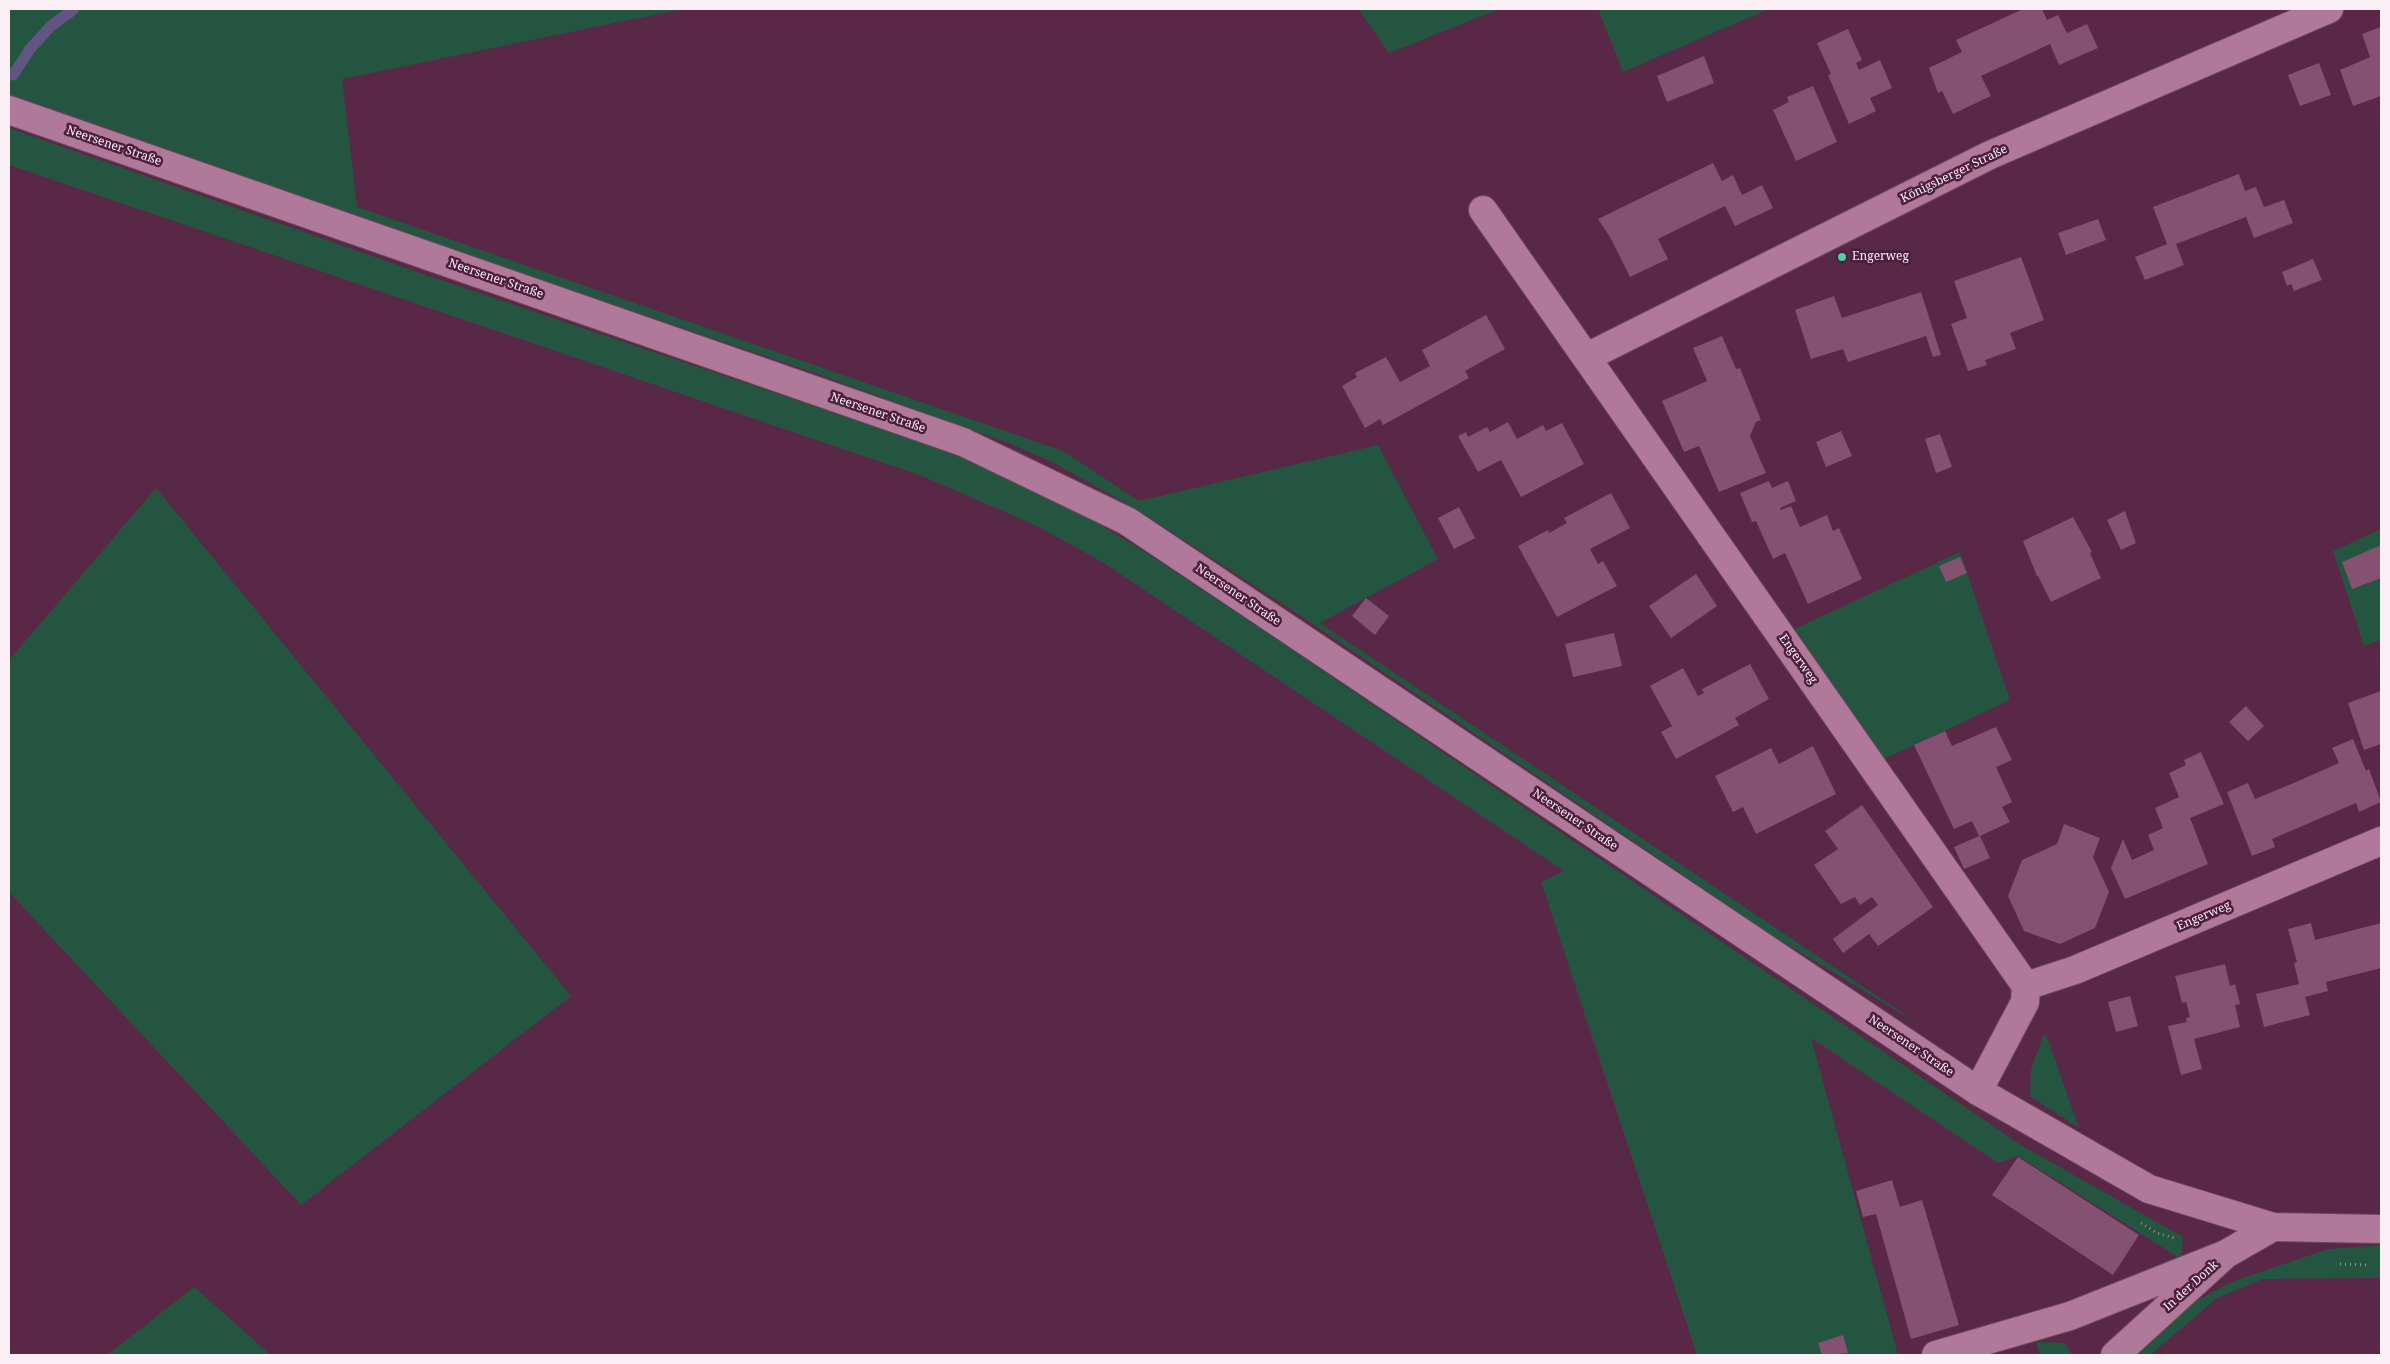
<!DOCTYPE html>
<meta charset="utf-8">
<style>
body{margin:0}
#map{position:relative;width:2390px;height:1364px;overflow:hidden;background:#582846;font-family:"Noto Serif",serif}
canvas{display:block}
.frame{position:absolute;inset:0;border:10px solid #fbeff6;pointer-events:none}
</style>
<div id="map">
<canvas width="2390" height="1364"></canvas>
<div class="frame"></div>
</div>
<script>
const ctx = document.querySelector('canvas').getContext('2d');
ctx.lineJoin = 'round';
function fillPath(path, color) { ctx.fillStyle = color; ctx.fill(path, 'evenodd'); }
const toPath = rows => new Path2D(rows.map(r => 'M' + r).join(''));
function stroke(path, color, width, dash) { ctx.strokeStyle = color; ctx.lineWidth = width; ctx.lineCap = dash ? 'butt' : 'round'; ctx.setLineDash(dash || []); ctx.stroke(path); }
function write(font, color, halo, rows, align = 'center') {
  ctx.font = font + ' "Noto Serif",serif'; ctx.lineWidth = 5; ctx.setLineDash([]); ctx.textBaseline = 'middle'; ctx.strokeStyle = halo; ctx.fillStyle = color; for (const [text, x, y, turn = 0] of rows) {
    ctx.save(); ctx.translate(x, y); ctx.rotate((+turn || 0) * Math.PI / 180); ctx.textAlign = isNaN(turn) ? turn : align; if (halo) ctx.strokeText(text, 0, 0); ctx.fillText(text, 0, 0); ctx.restore();
  }
}
const green = toPath([
 [9,9,683,9,342,79,357,207,1063,451,1139,501,1378,445,1438,559,1320,623,1925,1028,1770,934,1298,614,1131,506,1052,462,1006,442,815,373,142,144,9,95],
 [1358,9,1499,9,1389,53],
 [1598,9,1769,9,1623,72],
 [9,128,426,275,958,455,1050,495,1142,550,1276,639,2021,1145,2183,1237,2181,1259,2018,1156,1998,1163,1811,1038,1898,1355,1697,1355,1541,882,1564,871,1104,563,1037,526,922,476,9,165],
 [156,488,571,996,301,1205,9,892,9,660],
 [2381,529,2381,640,2364,646,2333,551],
 [1960,552,2010,700,1884,759,1794,629],
 [2044,1033,2049,1042,2079,1128,2030,1096,2031,1069],
 [2381,1245,2381,1278,2263,1279,2217,1298,2150,1355,2130,1355,2189,1305,2231,1282,2328,1249],
 [194,1287,271,1355,107,1355],
 [2036,1342,2065,1343,2072,1355,2040,1355]
]);
const stream = toPath([
 [13,75,30,49,51,26,74,9]
]);
const building = toPath([
 [2023,9,2042,9,2047,20,2058,15,2067,33,2087,24,2098,48,2059,65,2050,44,2016,60,1981,76,1991,96,1953,114,1942,91,1938,93,1929,68,1962,52,1956,40],
 [2381,27,2381,96,2353,106,2340,70,2370,57,2362,34],
 [1848,29,1862,60,1856,63,1859,70,1880,60,1892,88,1870,98,1876,111,1849,124,1828,75,1831,74,1817,43],
 [1704,56,1714,83,1667,102,1657,76],
 [2319,63,2331,95,2300,106,2288,75],
 [1813,86,1837,142,1796,161,1773,110,1789,102,1787,97],
 [1713,163,1722,181,1733,175,1742,195,1762,185,1773,208,1735,226,1725,206,1658,239,1668,259,1630,277,1610,237,1598,219],
 [2239,174,2245,191,2256,187,2264,207,2284,200,2293,223,2254,238,2246,217,2176,244,2184,265,2145,280,2135,257,2167,244,2153,207],
 [2098,219,2106,240,2066,255,2058,233],
 [2021,257,2044,320,2010,333,2016,349,1985,360,1987,365,1968,371,1951,324,1967,318,1954,281],
 [2313,259,2322,280,2294,291,2291,284,2287,286,2282,272],
 [1921,292,1941,355,1933,357,1926,336,1848,362,1843,349,1811,359,1795,310,1834,296,1842,318],
 [1486,315,1505,349,1465,371,1469,378,1383,425,1380,419,1365,428,1342,386,1357,377,1355,373,1386,357,1400,382,1430,366,1422,350],
 [1722,336,1736,369,1740,368,1761,420,1756,422,1750,436,1766,473,1719,492,1699,446,1684,452,1662,401,1707,381,1693,348],
 [1508,422,1517,439,1543,425,1546,431,1562,423,1584,464,1521,497,1501,460,1478,472,1458,436,1466,432,1468,437,1487,427,1490,432],
 [1841,431,1852,456,1826,467,1816,442],
 [1940,434,1952,467,1936,473,1925,439],
 [1769,481,1772,488,1788,481,1796,501,1780,508,1781,510,1791,506,1800,527,1827,515,1833,531,1839,528,1862,579,1808,604,1785,553,1773,559,1756,521,1752,522,1740,493],
 [1611,493,1630,528,1590,549,1598,564,1603,561,1617,586,1557,617,1518,546,1548,530,1549,533,1567,523,1564,518],
 [1459,507,1475,538,1454,549,1438,518],
 [2125,511,2136,543,2121,550,2107,520],
 [2073,517,2092,552,2090,553,2101,578,2051,602,2038,576,2037,576,2023,541],
 [2381,545,2381,578,2352,589,2342,562],
 [1960,557,1967,573,1946,582,1939,566],
 [1696,574,1717,606,1671,638,1649,606],
 [1366,598,1389,616,1375,635,1352,616],
 [1614,633,1622,666,1573,677,1565,644],
 [1750,664,1769,699,1735,718,1739,725,1676,759,1661,732,1672,726,1650,686,1683,668,1698,696,1704,693,1702,689],
 [2381,691,2381,744,2364,750,2348,703],
 [2246,706,2264,726,2248,741,2229,722],
 [1996,727,2012,760,1996,767,2012,802,2002,807,2010,822,1980,836,1990,858,1964,869,1954,847,1979,836,1972,821,1954,829,1914,745,1945,731,1952,746],
 [2353,739,2366,771,2369,769,2381,802,2359,812,2356,803,2272,839,2275,847,2252,856,2227,792,2248,783,2255,799,2296,782,2339,763,2332,748],
 [1813,746,1836,794,1756,834,1743,807,1733,812,1715,776,1771,748,1779,764],
 [2201,752,2224,804,2190,818,2208,864,2125,899,2111,868,2123,839,2132,860,2154,850,2148,835,2163,828,2155,808,2179,797,2169,773,2186,765,2184,760],
 [1862,805,1933,907,1878,946,1869,934,1843,953,1833,939,1878,905,1872,897,1860,905,1855,897,1841,904,1814,865,1838,849,1825,831],
 [2064,824,2100,838,2093,857,2109,892,2095,928,2060,944,2024,931,2008,896,2022,860,2057,844],
 [2311,923,2315,940,2381,923,2381,968,2326,982,2328,991,2305,997,2310,1015,2264,1027,2256,994,2299,984,2294,963,2297,962,2288,929],
 [2225,964,2230,986,2235,984,2240,1004,2235,1005,2240,1027,2194,1039,2202,1069,2181,1075,2168,1026,2187,1022,2186,1018,2190,1017,2186,1002,2182,1003,2175,976],
 [2130,996,2138,1026,2116,1032,2108,1002],
 [2018,1157,2139,1235,2113,1275,1992,1195],
 [1892,1180,1900,1207,1922,1200,1959,1325,1911,1339,1876,1214,1863,1217,1856,1191],
 [1843,1335,1848,1353,1822,1355,1818,1343]
]);
const path = toPath([
 [2141,1223,2157,1233,2174,1238],
 [2340,1264,2368,1265]
]);
const minor = toPath([
 [1483,210,2026,986,2025,1002,1978,1091],
 [1587,357,1990,155,2329,9],
 [2026,986,2075,970,2381,841],
 [1936,1355,2070,1316,2226,1254],
 [2115,1355,2226,1254,2273,1227]
]);
const tertiary = toPath([
 [9,110,963,442,1127,521,1978,1091,2149,1189,2273,1227,2381,1229]
]);
const markers = [
 [1842,257,5,"#47d49d"]
];
const streetNames = [
 ["Neersener Straße",114,146,19],
 ["Königsberger Straße",1954,174,-26],
 ["Neersener Straße",496,279,19],
 ["Neersener Straße",878,413,19],
 ["Neersener Straße",1238,595,34],
 ["Engerweg",1798,659,55],
 ["Neersener Straße",1575,820,34],
 ["Engerweg",2204,916,-23],
 ["Neersener Straße",1911,1046,34],
 ["In der Donk",2191,1286,-42]
];
const poiNames = [
 ["Engerweg",1852,257]
];
fillPath(green, '#245540');
stroke(stream, '#605681', 11);
fillPath(building, '#855170');
stroke(minor, '#6e4861', 30);
stroke(tertiary, '#6e4861', 30);
stroke(path, '#a38397', 3, [1, 4]);
stroke(minor, '#b0799a', 28);
stroke(tertiary, '#b0799a', 28);
for (const [x, y, r, color] of markers) { const dot = new Path2D(); dot.arc(x, y, r, 0, 2 * Math.PI); ctx.fillStyle = color; ctx.fill(dot); stroke(dot, '#4d1d3c', 2); }
write('12px', '#fbeff6', '#4d1d3c', streetNames);
write('12px', '#fbeff6', '#4d1d3c', poiNames, 'left');
</script>
